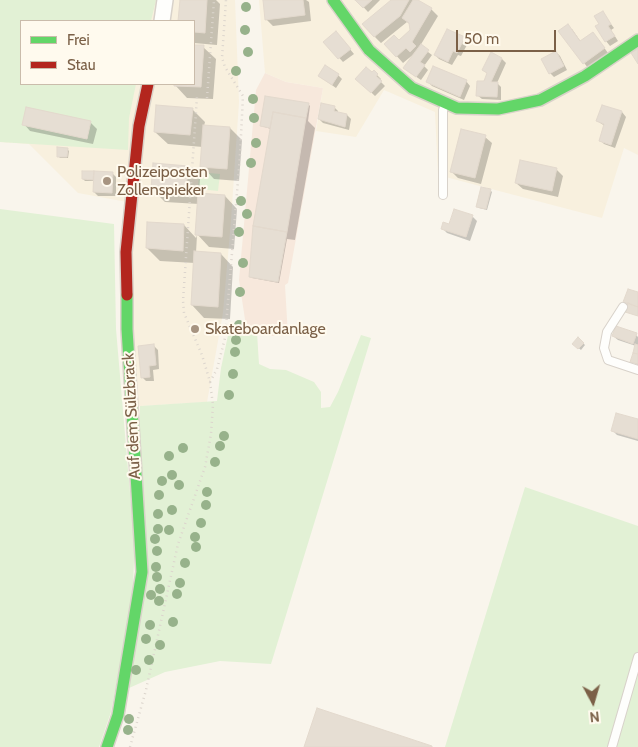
<!DOCTYPE html>
<meta charset="utf-8">
<style>
body{margin:0}
#map{position:relative;width:638px;height:747px;overflow:hidden;background:#f9f5ec;font-family:Cabin,sans-serif}
canvas{display:block}
.legend{position:absolute;left:20px;top:20px;width:175px;height:65px;box-sizing:border-box;background:#fffaee;border:1px solid #cabcab;margin:0;padding:6px 9px;list-style:none;font-size:15px;color:#7b6047}
.legend li{display:flex;align-items:center;gap:10px;height:25px}
.legend b{width:25px;border:1px solid #cabcab}
.north{position:absolute;left:568px;top:677px;width:50px;height:50px;-webkit-text-stroke:4px #fffaee;paint-order:stroke;rotate:174deg;font-size:14px;font-weight:700;line-height:20px;text-align:center;color:#7b6047}
.north::after{content:'';display:block;margin:auto;width:18px;height:22px;background:#7b6047;clip-path:polygon(50% 0,100% 100%,50% 72%,0 100%)}
.scale{position:absolute;left:456px;top:30px;width:100px;height:22px;box-sizing:border-box;border:2px solid #7b6047;border-top:0;padding-left:6px;font-size:15px;line-height:18px;white-space:nowrap;color:#7b6047;-webkit-text-stroke:4px #fffaee;paint-order:stroke}
</style>
<div id="map">
<canvas width="638" height="747"></canvas>
<ul class="legend">
<li><b style="height:6px;background:#63d668"></b>Frei</li>
<li><b style="height:6px;background:#b3261e"></b>Stau</li>
</ul>
<div class="north">N</div>
<div class="scale">50 m</div>
</div>
<script>
const ctx = document.querySelector('canvas').getContext('2d');
ctx.lineJoin = 'round';
function fillPath(path, color) { ctx.fillStyle = color; ctx.fill(path, 'evenodd'); }
const toPath = rows => new Path2D(rows.map(r => 'M' + r).join(''));
function stroke(path, color, width, dash) { ctx.strokeStyle = color; ctx.lineWidth = width; ctx.lineCap = dash ? 'butt' : 'round'; ctx.setLineDash(dash || []); ctx.stroke(path); }
function write(font, color, halo, rows, align = 'center') {
  ctx.font = font + ' Cabin,sans-serif'; ctx.lineWidth = 4; ctx.setLineDash([]); ctx.textBaseline = 'middle'; ctx.strokeStyle = halo; ctx.fillStyle = color; for (const [text, x, y, turn = 0] of rows) {
    ctx.save(); ctx.translate(x, y); ctx.rotate((+turn || 0) * Math.PI / 180); ctx.textAlign = isNaN(turn) ? turn : align; if (halo) ctx.strokeText(text, 0, 0); ctx.fillText(text, 0, 0); ctx.restore();
  }
}
const residential = toPath([
 [0,0,235,0,239,102,231,221,223,313,207,402,125,407,127,202,78,193,29,144,0,142],
 [21,21,194,21,194,84,21,84],
 [259,0,638,0,638,155,624,148,602,218,438,175,435,112,384,90,356,137,316,131,323,88,286,82,265,73]
]);
const commercial = toPath([
 [265,73,286,82,323,88,288,283,285,285,288,336,267,336,257,333,246,326,239,280,256,90]
]);
const green = toPath([
 [0,0,156,0,151,21,21,21,21,84,136,84,129,118,128,150,0,142],
 [199,172,220,174,218,191,198,189],
 [0,209,114,224,116,329,137,575,111,712,99,747,0,747],
 [233,325,246,326,257,333,259,364,270,369,286,370,314,382,321,392,321,408,330,407,338,392,361,335,371,338,271,664,220,661,165,672,129,688,140,406,217,401,221,368,230,326],
 [525,487,638,526,638,747,445,747]
]);
const shadow = toPath([
 [181,0,216,0,220,4,217,45,194,43,194,21,179,21],
 [267,0,306,0,309,2,311,21,273,26,266,19],
 [357,0,380,0,368,12],
 [393,0,418,0,418,1,431,9,438,16,420,46,432,55,424,66,428,70,421,80,409,72,415,53,403,63,386,44,399,41,411,30,411,25,407,22,381,43,375,37],
 [602,12,614,28,611,30,618,41,610,46,606,41,600,24],
 [572,29,581,42,597,38,608,53,588,68,560,31],
 [340,37,354,54,343,62,325,42],
 [464,38,468,43,461,56,458,55,452,65,439,59,435,55],
 [194,46,203,47,216,59,213,99,187,98,175,85,175,84,194,84],
 [556,52,560,56,567,70,554,77,550,73],
 [491,54,502,59,506,63,497,83,501,87,501,100,482,99,477,95,488,74,484,70],
 [374,72,381,79,380,81,385,86,375,96,357,79,372,74],
 [338,75,342,79,336,88,319,76],
 [466,81,470,86,464,100,432,86,428,82],
 [266,97,308,104,310,106,308,121,315,128,295,240,287,239,279,283,252,278,250,277,271,129,261,126],
 [602,106,622,112,626,117,615,148,604,144,600,140,605,126,597,121],
 [334,107,338,111,338,113,347,115,351,119,349,130,323,123,319,119],
 [192,109,205,122,204,126,230,128,242,140,239,181,214,179,202,166,203,147,168,144,155,132],
 [90,122,97,129,93,144,30,131,24,124],
 [485,137,492,143,481,184,458,178,451,171],
 [67,149,69,151,68,158,60,158,58,156],
 [188,167,200,179,199,194,225,196,237,209,234,249,209,247,197,234,199,204,165,202,152,189],
 [556,169,563,176,558,197,523,189,516,183],
 [84,172,112,173,116,177,116,196,98,196,94,192,95,181,85,181,83,179],
 [490,190,492,192,487,210,479,208,478,206],
 [472,216,477,221,470,241,447,233,443,229],
 [184,225,196,238,197,235,196,253,221,254,233,267,230,319,204,318,192,305,195,263,160,261,147,248],
 [636,335,638,337,638,365,631,361,636,346,618,340,613,336],
 [578,338,585,345,581,350,574,344],
 [154,346,158,350,159,369,153,370,154,381,146,381,142,377],
 [638,420,638,441,617,435,613,431]
]);
const building = toPath([
 [180,0,207,0,205,33,194,32,194,21,178,21,180,0],
 [263,0,303,0,305,15,265,20,263,0],
 [355,0,372,0,363,8,355,0],
 [391,0,409,0,400,16,374,37,362,24,391,0],
 [413,0,418,0,432,8,412,42,416,46,410,52,406,48,396,57,384,44,394,35,399,40,410,30,409,23,402,18,413,0],
 [603,11,611,24,608,26,615,36,605,42,595,26,599,24,594,16,603,11],
 [568,24,580,41,593,32,605,48,583,64,558,31,568,24],
 [447,29,465,37,457,53,453,51,448,62,434,55,447,29],
 [336,31,351,49,338,59,323,42,336,31],
 [421,44,429,50,420,62,425,65,416,77,403,68,421,44],
 [194,45,204,45,201,87,174,86,174,84,194,84,194,45],
 [638,49,638,64,631,53,638,49],
 [556,51,564,66,549,74,541,59,556,51],
 [491,52,502,58,491,82,498,82,497,97,476,96,477,81,484,81,487,73,482,70,491,52],
 [325,65,339,74,332,85,318,76,325,65],
 [433,66,467,80,460,97,426,82,433,66],
 [366,67,372,72,374,70,378,74,376,76,382,81,371,93,355,79,366,67],
 [265,96,309,103,306,118,273,112,270,128,260,126,265,96],
 [321,103,335,106,334,111,347,114,345,127,318,119,321,103],
 [156,105,193,108,190,135,154,132,156,105],
 [602,105,622,111,611,145,599,141,604,124,596,121,602,105],
 [26,107,91,121,87,139,22,125,26,107],
 [273,112,306,118,287,232,253,226,273,112],
 [203,125,230,127,227,169,200,167,203,125],
 [461,129,486,135,475,178,450,172,461,129],
 [57,147,68,148,67,157,57,157,57,147],
 [520,160,557,168,552,191,515,183,520,160],
 [153,163,188,166,186,192,151,190,153,163],
 [82,171,94,171,93,180,82,179,82,171],
 [94,171,113,172,112,193,93,192,94,171],
 [481,187,491,189,486,209,476,207,481,187],
 [198,193,225,195,222,237,195,235,198,193],
 [454,209,473,215,466,237,441,229,443,222,449,224,454,209],
 [147,222,184,224,183,251,146,248,147,222],
 [253,226,287,232,278,282,249,277,253,226],
 [194,251,221,253,218,307,191,305,194,251],
 [628,289,638,292,638,307,623,302,628,289],
 [628,303,638,307,638,316,625,312,628,303],
 [616,326,637,333,633,344,612,336,616,326],
 [578,337,584,343,578,349,572,344,578,337],
 [154,344,156,365,149,366,150,377,141,378,138,346,154,344],
 [635,344,638,345,638,354,633,353,635,344],
 [633,353,638,354,638,364,630,362,633,353],
 [616,413,638,419,638,439,611,431,616,413],
 [317,708,432,746,432,747,304,747,317,708]
]);
const path = toPath([
 [207,98,214,0],
 [210,382,217,369,225,338,240,156,243,96,225,67,222,58,226,0],
 [130,747,146,690,178,544,205,467,211,434,213,405,210,382,202,355,184,313,183,301,197,97]
]);
const lane = toPath([
 [443,195,443,110,446,103],
 [623,307,607,332,604,348,608,360,638,370],
 [612,747,638,657]
]);
const street = toPath([
 [162,21,165,0]
]);
const fast = toPath([
 [333,0,369,50,412,88,457,108,498,109,540,100,585,76,638,40],
 [107,747,118,715,142,572,127,329,127,295]
]);
const jam = toPath([
 [127,295,126,252,139,126,148,84]
]);
const trees = [
 [246,7],
 [245,30],
 [248,52],
 [236,71],
 [253,99],
 [254,118],
 [256,143],
 [251,163],
 [241,201],
 [247,214],
 [239,232],
 [243,263],
 [240,292],
 [239,325],
 [236,340],
 [235,352],
 [233,374],
 [229,395],
 [224,436],
 [220,446],
 [183,448],
 [169,456],
 [215,462],
 [172,475],
 [162,481],
 [179,485],
 [207,492],
 [159,495],
 [206,505],
 [172,510],
 [158,514],
 [201,523],
 [158,529],
 [169,530],
 [195,537],
 [155,539],
 [196,547],
 [157,551],
 [185,563],
 [156,567],
 [157,577],
 [180,583],
 [160,589],
 [177,594],
 [151,595],
 [159,601],
 [173,622],
 [150,625],
 [146,639],
 [160,645],
 [149,660],
 [136,670],
 [129,719],
 [128,730]
];
const markers = [
 [107,181,5,"#a79481"],
 [195,329,5,"#a79481"]
];
const poiNames = [
 ["Polizeiposten",117,172],
 ["Zollenspieker",117,190],
 ["Skateboardanlage",205,329]
];
const streetNames = [
 ["Auf dem Sülzbrack",132,416,-93]
];
fillPath(residential, '#f8f0de');
fillPath(commercial, '#f7e8dc');
fillPath(green, '#e2f1d5');
fillPath(shadow, '#0003');
fillPath(building, '#e6ded3');
stroke(building, '#e3d9cd', 1);
stroke(lane, '#d8d2ca', 10);
stroke(street, '#d8d2ca', 18);
stroke(fast, '#d9d2c9', 14);
stroke(jam, '#d9d2c9', 14);
stroke(path, '#dcd5cd', 2.5, [1, 4]);
stroke(lane, '#fefefc', 8);
stroke(street, '#fefefc', 15);
stroke(fast, '#63d668', 11);
stroke(jam, '#b3261e', 11);
ctx.fillStyle = '#97b28b';
for (const [x, y] of trees) { ctx.beginPath(); ctx.arc(x, y, 5, 0, 2 * Math.PI); ctx.fill(); }
for (const [x, y, r, color] of markers) { const dot = new Path2D(); dot.arc(x, y, r, 0, 2 * Math.PI); ctx.fillStyle = color; ctx.fill(dot); stroke(dot, '#fffaee', 2); }
write('16px', '#7b6047', '#fffaee', poiNames, 'left');
write('16px', '#7b6047', '#fffaee', streetNames);
</script>
